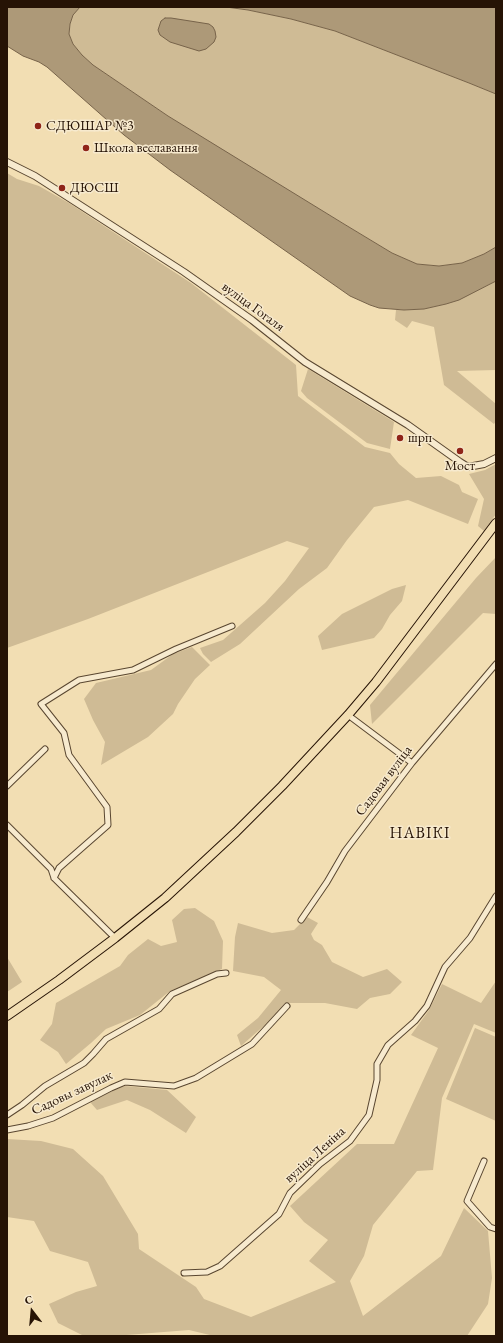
<!DOCTYPE html>
<meta charset="utf-8">
<style>
body{margin:0}
#map{position:relative;width:503px;height:1343px;overflow:hidden;background:#f2deb3;font-family:"EB Garamond",serif}
canvas{display:block}
.frame{position:absolute;inset:0;border:8px solid #261305;pointer-events:none}
.north{position:absolute;left:12px;top:1291px;width:40px;height:40px;-webkit-text-stroke:3px #f7eace;paint-order:stroke;rotate:344deg;font-size:11px;font-weight:700;line-height:16px;text-align:center;color:#261305}
.north::after{content:'';display:block;margin:auto;width:14px;height:18px;background:#261305;clip-path:polygon(50% 0,100% 100%,50% 72%,0 100%)}
</style>
<div id="map">
<canvas width="503" height="1343"></canvas>
<div class="frame"></div>
<div class="north">С</div>
</div>
<script>
const ctx = document.querySelector('canvas').getContext('2d');
ctx.lineJoin = 'round';
function fillPath(path, color) { ctx.fillStyle = color; ctx.fill(path, 'evenodd'); }
const toPath = rows => new Path2D(rows.map(r => 'M' + r).join(''));
function stroke(path, color, width, dash) { ctx.strokeStyle = color; ctx.lineWidth = width; ctx.lineCap = dash ? 'butt' : 'round'; ctx.setLineDash(dash || []); ctx.stroke(path); }
function write(font, color, halo, rows, align = 'center') {
  ctx.font = font + ' "EB Garamond",serif'; ctx.lineWidth = 3; ctx.setLineDash([]); ctx.textBaseline = 'middle'; ctx.strokeStyle = halo; ctx.fillStyle = color; for (const [text, x, y, turn = 0] of rows) {
    ctx.save(); ctx.translate(x, y); ctx.rotate((+turn || 0) * Math.PI / 180); ctx.textAlign = isNaN(turn) ? turn : align; if (halo) ctx.strokeText(text, 0, 0); ctx.fillText(text, 0, 0); ctx.restore();
  }
}
const green = toPath([
 [80,7,226,7,248,10,291,19,335,31,469,83,496,94,496,247,484,254,462,263,439,266,417,264,392,253,227,153,168,116,93,65,82,55,73,44,69,34,70,24,73,14],
 [7,173,17,179,39,186,69,203,191,283,296,365,298,396,365,447,390,453,399,464,416,478,441,476,459,485,462,492,478,499,468,524,408,500,374,507,347,540,327,568,299,589,240,644,211,662,203,654,200,648,223,640,265,603,285,581,309,548,287,541,88,619,7,648],
 [496,281,496,370,457,371,496,404,496,421,494,424,444,385,434,327,412,321,407,328,395,320,396,310,424,309,446,304],
 [308,369,394,422,390,449,367,443,307,398,301,391],
 [496,464,496,514,484,531,478,526,484,499,469,474,485,470],
 [496,557,496,614,483,613,372,724,370,705,476,578],
 [406,585,402,601,390,615,382,629,374,638,322,650,318,636,342,614,392,589],
 [192,647,210,665,195,679,178,704,173,714,148,737,101,765,105,742,93,720,84,699,96,683,151,670,173,654],
 [195,908,214,921,223,941,222,969,170,991,140,1015,106,1029,91,1043,66,1064,58,1052,40,1040,52,1024,56,1003,120,966,128,955,148,939,161,946,177,942,172,920,184,909],
 [307,917,318,923,311,934,314,940,322,945,332,962,363,977,387,969,402,982,390,994,370,998,357,1009,325,1003,287,1003,266,1024,241,1046,237,1035,258,1018,281,990,264,977,233,971,235,937,238,923,272,933,294,930],
 [7,957,22,982,7,992],
 [496,981,496,1033,474,1024,442,1098,433,1170,417,1171,373,1225,364,1256,350,1281,363,1316,441,1256,464,1208,488,1231,492,1278,488,1304,467,1336,214,1336,189,1330,114,1336,84,1336,58,1323,49,1304,76,1292,97,1286,88,1262,50,1251,34,1221,7,1217,7,1139,41,1141,73,1149,103,1176,138,1234,139,1249,196,1287,204,1299,251,1317,336,1282,309,1261,328,1240,304,1222,290,1206,357,1144,394,1144,438,1048,411,1035,429,1010,442,984,481,1003],
 [475,1028,496,1037,496,1121,446,1099],
 [125,1086,167,1090,196,1117,186,1133,150,1110,127,1100,97,1110,90,1102,116,1089]
]);
const water = toPath([
 [7,7,80,7,73,15,70,24,69,34,73,44,82,55,93,65,168,116,344,224,392,253,417,264,439,266,462,263,484,254,496,247,496,281,459,300,446,304,424,309,404,310,379,308,370,305,350,296,170,170,124,135,47,67,39,62,23,56,7,46,7,7],
 [226,7,496,7,496,94,469,83,335,31,291,19,248,10,226,7],
 [165,18,171,18,209,24,213,27,215,31,216,37,214,42,206,49,199,51,170,42,160,35,158,30,161,21,165,18]
]);
const minor = toPath([
 [348,715,412,763],
 [7,786,45,749],
 [7,825,51,869,54,878,115,938],
 [54,878,59,868,108,825,107,807,69,755,64,733,41,704,79,680,133,670,176,649,232,626],
 [301,920,327,882,345,851,412,763,496,664],
 [7,1115,22,1105,45,1086,84,1063,93,1054,106,1039,159,1009,172,994,217,974,226,973],
 [7,1130,28,1126,53,1118,111,1088,125,1082,174,1086,196,1078,252,1044,287,1006],
 [484,1161,467,1201,490,1227,496,1229],
 [184,1273,207,1272,220,1266,279,1214,290,1193,320,1164,350,1141,369,1115,377,1080,377,1064,388,1045,415,1021,427,1006,445,967,470,938,496,896]
]);
const tertiary = toPath([
 [7,162,35,176,184,272,252,320,305,362,408,425,460,462,468,467,484,464,496,458]
]);
const primary = toPath([
 [7,1016,59,980,115,938,165,898,236,832,282,786,348,715,376,682,496,523]
]);
const markers = [
 [38,126,4,"#8f2418"],
 [86,148,4,"#8f2418"],
 [62,188,4,"#8f2418"],
 [400,438,4,"#8f2418"],
 [460,451,4,"#8f2418"]
];
const poiNames = [
 ["СДЮШАР №3",46,126],
 ["Школа веславання",94,148],
 ["ДЮСШ",70,188],
 ["шрп",408,438],
 ["Мост",460,466,"center"]
];
const streetNames = [
 ["вуліца Гогаля",253,307,36],
 ["Садовая вуліца",384,781,-53],
 ["Садовы завулак",72,1093,-25],
 ["вуліца Леніна",315,1155,-42]
];
const quarterNames = [
 ["НАВІКІ",420,834]
];
fillPath(green, '#cfbb95');
fillPath(water, '#ad9978');
stroke(water, '#77634a', 1);
stroke(minor, '#594630', 7);
stroke(tertiary, '#594630', 8);
stroke(primary, '#261305', 10);
stroke(minor, '#f7eace', 5);
stroke(tertiary, '#f7eace', 6);
stroke(primary, '#f2deb3', 8);
for (const [x, y, r, color] of markers) { const dot = new Path2D(); dot.arc(x, y, r, 0, 2 * Math.PI); ctx.fillStyle = color; ctx.fill(dot); stroke(dot, '#f7eace', 1.5); }
write('14px', '#261305', '#f7eace', poiNames, 'left');
write('14px', '#261305', '#f7eace', streetNames);
ctx.letterSpacing = '1px';
write('16px', '#261305', '#f7eace', quarterNames);
ctx.letterSpacing = '0px';
</script>
